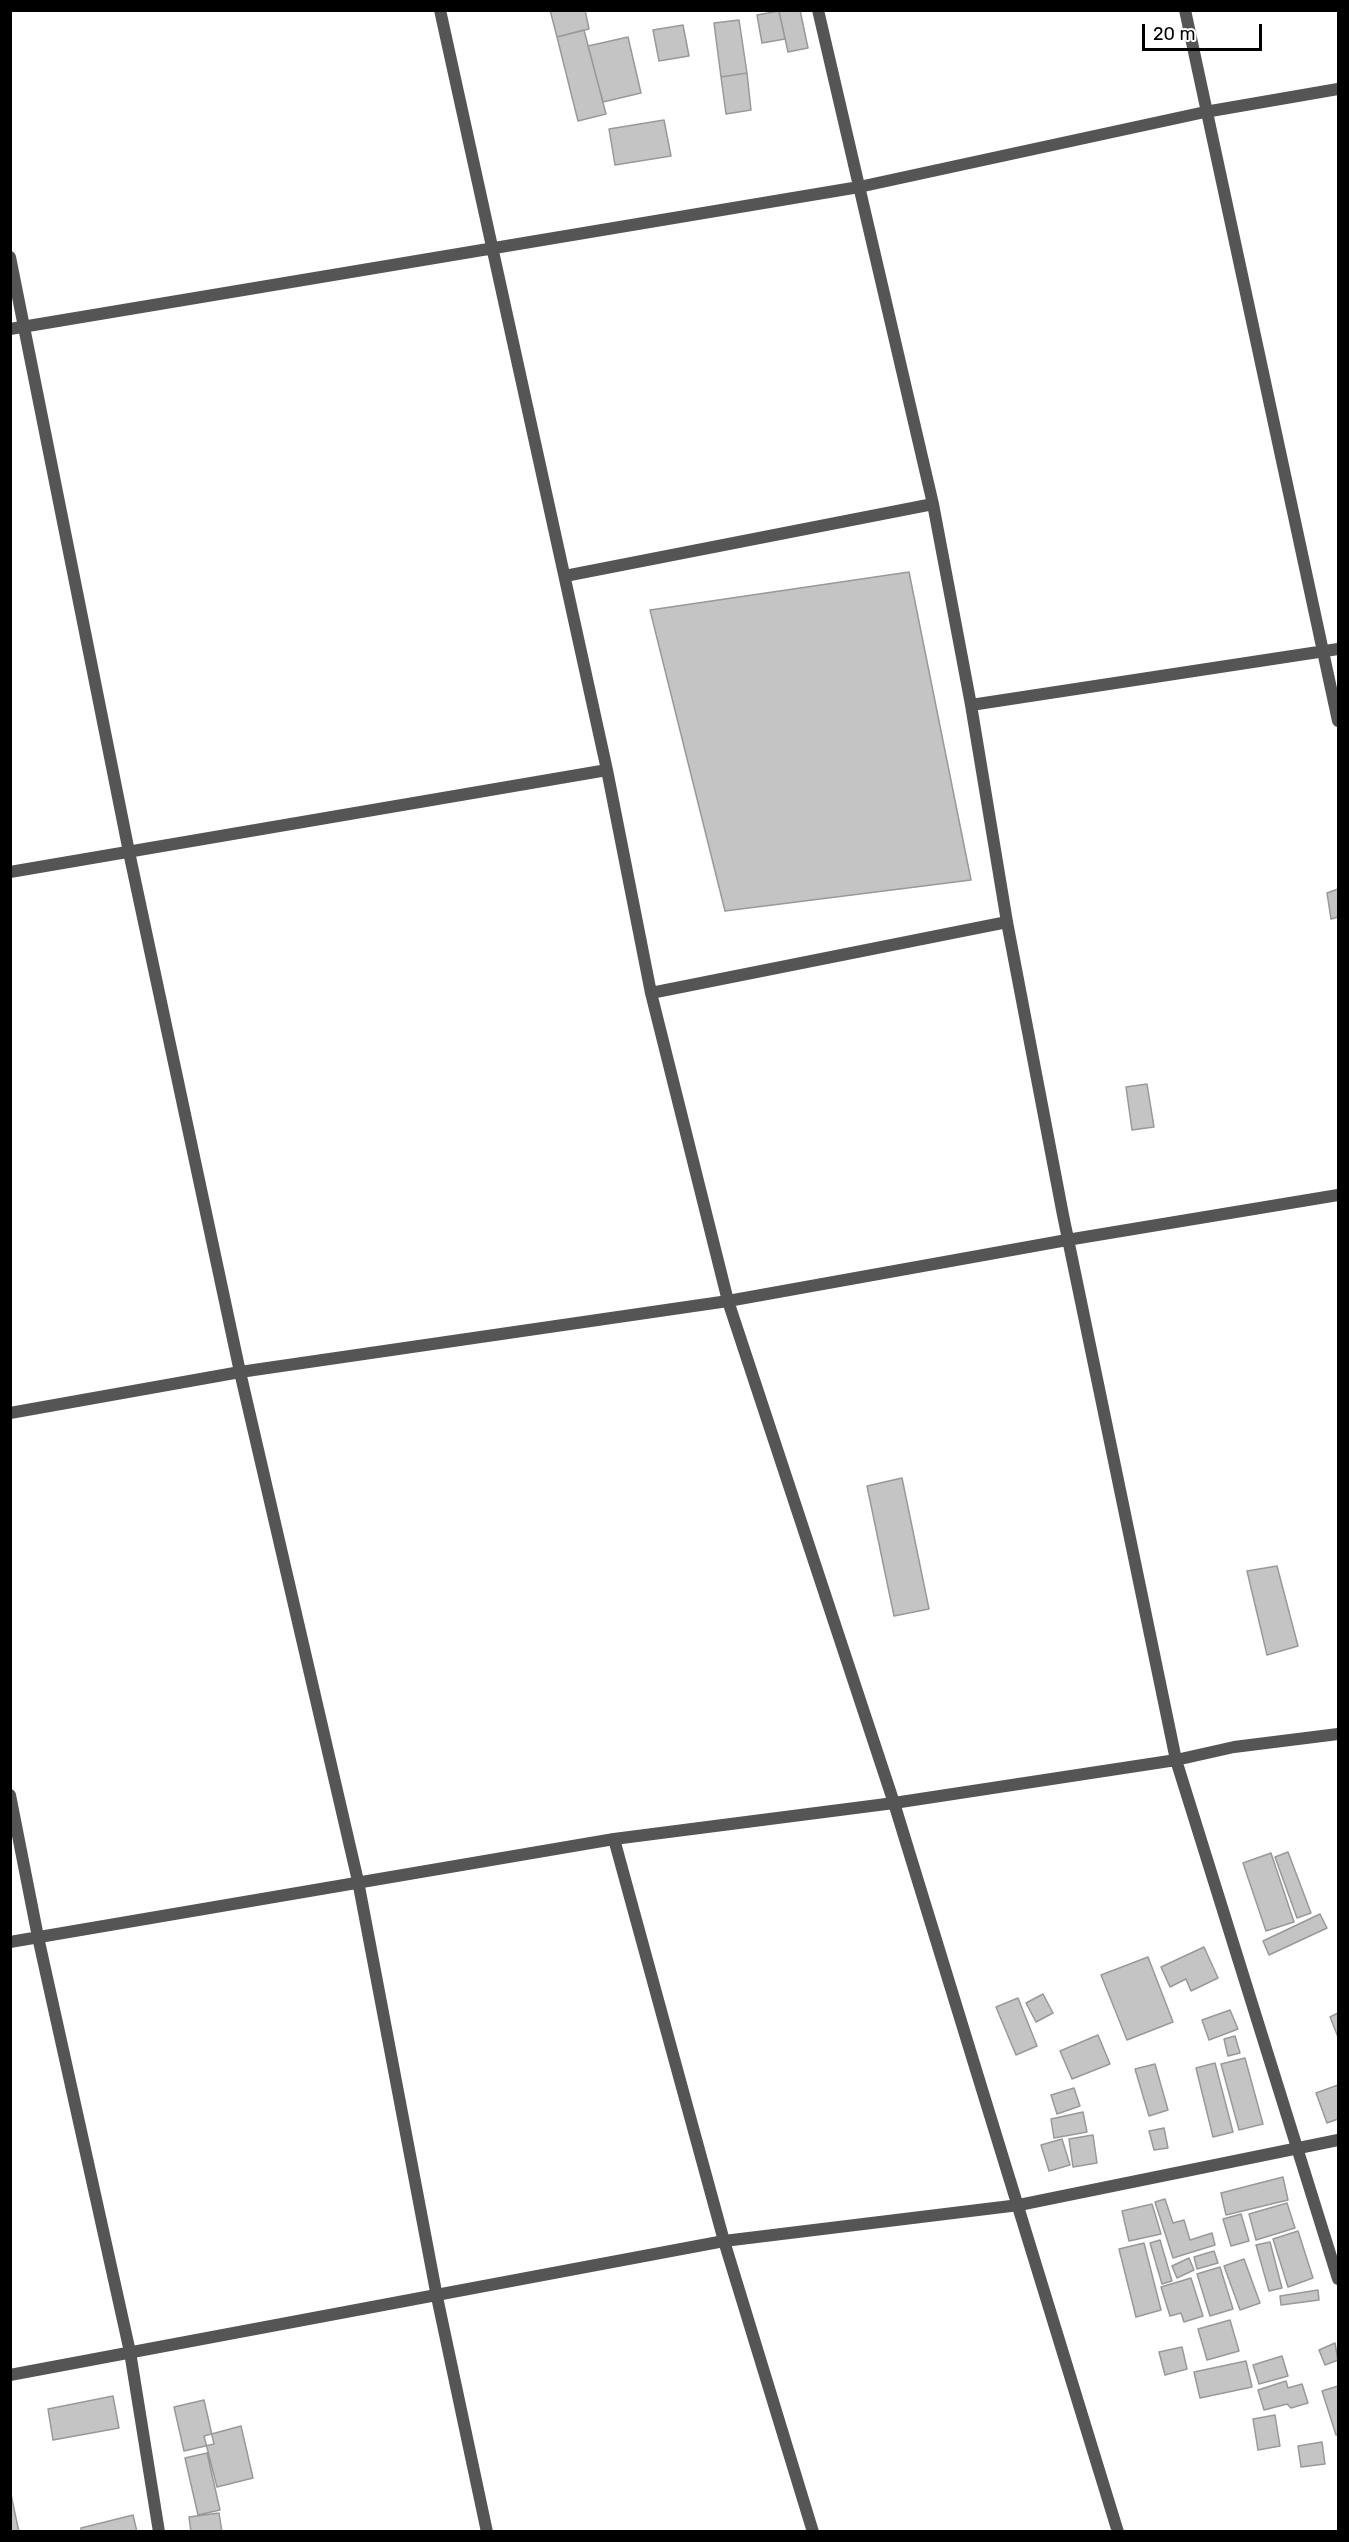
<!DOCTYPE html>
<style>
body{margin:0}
#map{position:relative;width:1349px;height:2542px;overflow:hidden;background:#fff;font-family:Rubik,sans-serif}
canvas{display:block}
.frame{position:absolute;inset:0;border:12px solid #000;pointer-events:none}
.scale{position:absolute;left:1142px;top:24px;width:120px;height:27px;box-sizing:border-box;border:3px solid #000;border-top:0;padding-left:8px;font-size:18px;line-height:21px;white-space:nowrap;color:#000;-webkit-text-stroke:4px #fff;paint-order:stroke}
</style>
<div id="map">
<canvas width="1349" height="2542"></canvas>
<div class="frame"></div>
<div class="scale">20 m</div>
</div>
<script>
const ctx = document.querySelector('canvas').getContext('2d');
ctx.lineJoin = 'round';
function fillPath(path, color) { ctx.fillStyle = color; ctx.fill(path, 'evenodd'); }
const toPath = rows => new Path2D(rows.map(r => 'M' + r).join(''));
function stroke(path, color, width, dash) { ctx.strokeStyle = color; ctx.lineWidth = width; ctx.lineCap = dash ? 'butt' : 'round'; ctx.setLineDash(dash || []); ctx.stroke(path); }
const building = toPath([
 [550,10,585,10,589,29,557,37,550,10],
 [800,10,808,48,788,52,779,11,800,10],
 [779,11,785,39,762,43,757,15,779,11],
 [739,20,747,73,721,77,714,23,739,20],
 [683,25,689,56,659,61,653,30,683,25],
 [584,30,606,114,578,121,557,37,584,30],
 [628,37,641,93,603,102,588,46,628,37],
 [747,73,751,110,726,114,721,77,747,73],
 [664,120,671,156,615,165,609,129,664,120],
 [909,572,971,880,725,911,650,610,909,572],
 [1338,889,1338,917,1331,919,1327,893,1338,889],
 [1147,1084,1154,1127,1132,1130,1126,1087,1147,1084],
 [902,1478,929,1609,894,1616,867,1486,902,1478],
 [1277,1566,1298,1646,1267,1655,1247,1571,1277,1566],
 [1288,1852,1311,1913,1297,1918,1275,1857,1288,1852],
 [1271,1853,1294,1922,1266,1931,1243,1863,1271,1853],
 [1320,1914,1327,1928,1269,1955,1263,1941,1320,1914],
 [1204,1947,1218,1978,1191,1991,1186,1979,1170,1987,1161,1967,1204,1947],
 [1148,1957,1173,2022,1127,2040,1101,1975,1148,1957],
 [1043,1994,1053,2013,1036,2022,1026,2003,1043,1994],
 [1018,1998,1037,2046,1016,2055,996,2007,1018,1998],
 [1230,2010,1238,2029,1209,2040,1202,2020,1230,2010],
 [1338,2013,1338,2037,1330,2017,1338,2013],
 [1098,2035,1110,2064,1072,2079,1060,2051,1098,2035],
 [1235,2036,1240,2053,1228,2056,1224,2039,1235,2036],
 [1245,2058,1263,2124,1239,2130,1221,2064,1245,2058],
 [1215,2063,1233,2132,1213,2137,1196,2068,1215,2063],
 [1155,2064,1168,2110,1149,2116,1135,2069,1155,2064],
 [1338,2085,1338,2119,1327,2123,1316,2093,1338,2085],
 [1074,2088,1080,2106,1057,2114,1051,2095,1074,2088],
 [1083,2112,1087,2132,1054,2138,1051,2119,1083,2112],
 [1164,2128,1168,2148,1154,2150,1149,2131,1164,2128],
 [1093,2135,1097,2163,1073,2167,1069,2139,1093,2135],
 [1062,2139,1070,2165,1049,2171,1041,2145,1062,2139],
 [1283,2177,1288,2200,1226,2215,1221,2193,1283,2177],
 [1165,2199,1173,2223,1184,2220,1190,2240,1212,2233,1215,2245,1173,2258,1155,2202,1165,2199],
 [1287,2203,1295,2228,1256,2240,1249,2214,1287,2203],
 [1152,2204,1161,2234,1129,2241,1122,2211,1152,2204],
 [1241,2214,1249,2241,1231,2246,1223,2219,1241,2214],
 [1298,2231,1313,2278,1288,2287,1273,2239,1298,2231],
 [1160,2240,1172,2281,1162,2284,1150,2243,1160,2240],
 [1270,2242,1282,2288,1269,2291,1256,2245,1270,2242],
 [1144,2243,1161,2310,1136,2317,1119,2249,1144,2243],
 [1214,2251,1218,2263,1197,2269,1194,2257,1214,2251],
 [1189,2258,1194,2270,1177,2278,1172,2266,1189,2258],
 [1244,2259,1260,2303,1240,2310,1224,2266,1244,2259],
 [1220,2267,1233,2309,1210,2316,1197,2274,1220,2267],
 [1191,2278,1203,2316,1184,2322,1181,2313,1170,2316,1161,2287,1191,2278],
 [1318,2290,1319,2300,1281,2305,1280,2296,1318,2290],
 [1230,2320,1239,2351,1207,2360,1198,2329,1230,2320],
 [1335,2343,1338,2360,1325,2365,1319,2350,1335,2343],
 [1182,2347,1187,2369,1165,2375,1159,2352,1182,2347],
 [1282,2356,1288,2376,1259,2384,1253,2365,1282,2356],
 [1246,2361,1252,2387,1200,2398,1194,2372,1246,2361],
 [1286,2381,1288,2388,1302,2384,1308,2403,1291,2408,1287,2404,1264,2410,1258,2390,1286,2381],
 [1338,2386,1338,2434,1336,2435,1322,2391,1338,2386],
 [113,2396,119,2428,53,2440,48,2409,113,2396],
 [204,2400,214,2444,184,2451,174,2407,204,2400],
 [1275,2415,1280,2446,1258,2450,1253,2419,1275,2415],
 [241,2426,253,2478,217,2487,204,2436,241,2426],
 [1322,2442,1325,2464,1301,2467,1298,2446,1322,2442],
 [207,2453,220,2510,198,2515,185,2458,207,2453],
 [10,2490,19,2532,10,2532,10,2490],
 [219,2513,222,2532,191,2532,189,2517,219,2513],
 [133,2515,137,2532,81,2532,81,2528,133,2515]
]);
const minor = toPath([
 [440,10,607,770,651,993,728,1301,894,1803,1118,2532],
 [818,10,933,504,971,705,1007,922,1063,1215,1176,1760,1338,2279],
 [1185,10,1338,721],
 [10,257,129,852,240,1372,358,1881,437,2297,487,2532],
 [10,329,859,187,1205,112,1338,89],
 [565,576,933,504],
 [971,705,1338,649],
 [10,872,607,770],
 [651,993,1007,922],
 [10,1413,240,1372,728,1301,1067,1240,1338,1195],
 [10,1795,38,1937,130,2352,159,2532],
 [614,1839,724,2241,813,2532],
 [10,1942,614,1839,894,1803,1176,1760,1234,1747,1338,1734]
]);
const tertiary = toPath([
 [10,2375,724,2241,1019,2205,1338,2140]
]);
fillPath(building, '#c4c4c4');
stroke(building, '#999', 1.5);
stroke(minor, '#555', 12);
stroke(tertiary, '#555', 12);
</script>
